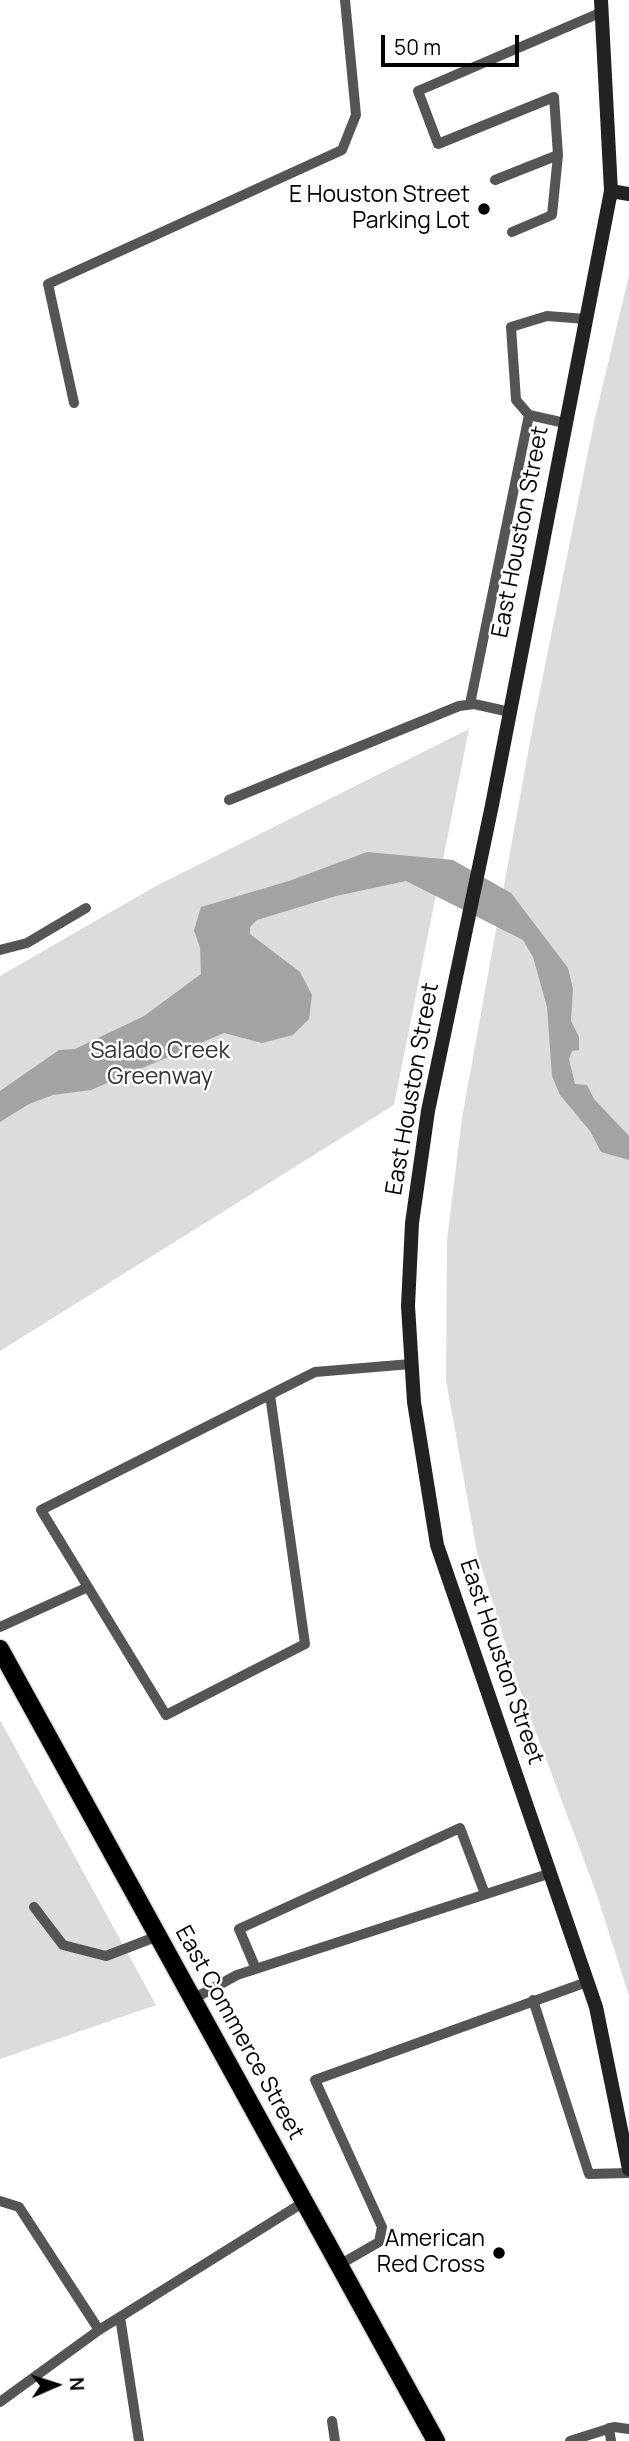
<!DOCTYPE html>
<style>
body{margin:0}
#map{position:relative;width:629px;height:2441px;overflow:hidden;background:#fff;font-family:Manrope,sans-serif}
canvas{display:block}
.north{position:absolute;left:21px;top:2350px;width:70px;height:70px;-webkit-text-stroke:5px #fff;paint-order:stroke;rotate:87deg;font-size:19px;font-weight:700;line-height:28px;text-align:center;color:#000}
.north::after{content:'';display:block;margin:auto;width:24px;height:32px;background:#000;clip-path:polygon(50% 0,100% 100%,50% 72%,0 100%)}
.scale{position:absolute;left:381px;top:35px;width:138px;height:32px;box-sizing:border-box;border:4px solid #000;border-top:0;padding-left:9px;font-size:21px;line-height:24px;white-space:nowrap;color:#000;-webkit-text-stroke:5px #fff;paint-order:stroke}
</style>
<div id="map">
<canvas width="629" height="2441"></canvas>
<div class="north">N</div>
<div class="scale">50 m</div>
</div>
<script>
const ctx = document.querySelector('canvas').getContext('2d');
ctx.lineJoin = 'round';
function fillPath(path, color) { ctx.fillStyle = color; ctx.fill(path, 'evenodd'); }
const toPath = rows => new Path2D(rows.map(r => 'M' + r).join(''));
function stroke(path, color, width, dash) { ctx.strokeStyle = color; ctx.lineWidth = width; ctx.lineCap = dash ? 'butt' : 'round'; ctx.setLineDash(dash || []); ctx.stroke(path); }
function write(font, color, halo, rows, align = 'center') {
  ctx.font = font + ' Manrope,sans-serif'; ctx.lineWidth = 5; ctx.setLineDash([]); ctx.textBaseline = 'middle'; ctx.strokeStyle = halo; ctx.fillStyle = color; for (const [text, x, y, turn = 0] of rows) {
    ctx.save(); ctx.translate(x, y); ctx.rotate((+turn || 0) * Math.PI / 180); ctx.textAlign = isNaN(turn) ? turn : align; if (halo) ctx.strokeText(text, 0, 0); ctx.fillText(text, 0, 0); ctx.restore();
  }
}
const green = toPath([
 [629,275,629,1996,596,1892,519,1687,477,1552,446,1380,447,1241,462,1118,534,720,595,418],
 [469,729,394,1105,0,1351,0,976,156,886],
 [0,1720,156,2005,0,2059]
]);
const water = toPath([
 [367,852,453,860,511,893,568,968,573,989,571,1021,579,1037,579,1050,572,1051,569,1059,575,1084,587,1085,594,1099,629,1136,629,1160,601,1152,590,1131,560,1095,552,1076,547,1007,533,957,523,940,406,881,336,896,257,920,250,927,250,934,300,972,312,995,309,1019,293,1035,262,1043,224,1033,91,1090,53,1095,29,1104,0,1122,0,1091,59,1050,75,1049,144,1016,201,974,200,948,194,930,201,907,289,881]
]);
const service = toPath([
 [495,180,558,155,554,97,438,144,418,91,602,12],
 [512,232,552,215,558,155],
 [74,403,48,284,342,150,356,115,345,0],
 [565,423,529,415,516,400,511,327,547,316,586,319],
 [470,704,529,415],
 [229,800,459,706,474,704,510,712],
 [0,950,27,943,86,908],
 [270,1395,305,1644,166,1715,41,1510,315,1372,411,1364],
 [0,1627,88,1587],
 [34,1907,63,1945,106,1956,158,1936],
 [256,1969,239,1929,460,1828,485,1894],
 [193,1999,237,1975,551,1873],
 [533,2000,589,2174,629,2173],
 [0,2201,19,2207,99,2330,304,2202],
 [339,2265,379,2242,382,2227,315,2080,587,1982],
 [120,2317,139,2441],
 [0,2402,99,2330],
 [332,2421,335,2441],
 [609,2428,611,2441],
 [570,2441,614,2427,629,2429]
]);
const secondary = toPath([
 [601,0,611,191,492,805,428,1111,412,1223,408,1306,414,1402,437,1545,596,2007,629,2169],
 [611,191,629,194]
]);
const primary = toPath([
 [0,1649,436,2441]
]);
const markers = [
 [484,209,7,"#000"],
 [499,2253,7,"#000"]
];
const poiNames = [
 ["E Houston Street",470,196],
 ["Parking Lot",470,222],
 ["American",485,2240],
 ["Red Cross",485,2266]
];
const streetNames = [
 ["East Houston Street",521,532,-79],
 ["East Houston Street",413,1089,-80],
 ["East Houston Street",501,1662,71],
 ["East Commerce Street",239,2033,61]
];
const parkNames = [
 ["Salado Creek",160,1052],
 ["Greenway",160,1078]
];
fillPath(green, '#dcdcdc');
fillPath(water, '#a3a3a3');
stroke(primary, '#dbdbdb', 21);
stroke(service, '#555', 10);
stroke(secondary, '#222', 14);
stroke(primary, '#000', 18);
for (const [x, y, r, color] of markers) { const dot = new Path2D(); dot.arc(x, y, r, 0, 2 * Math.PI); ctx.fillStyle = color; ctx.fill(dot); stroke(dot, '#fff', 2.5); }
write('23px', '#000', '#fff', poiNames, 'right');
write('23px', '#000', '#fff', streetNames);
write('23px', '#333', '#fff', parkNames);
</script>
